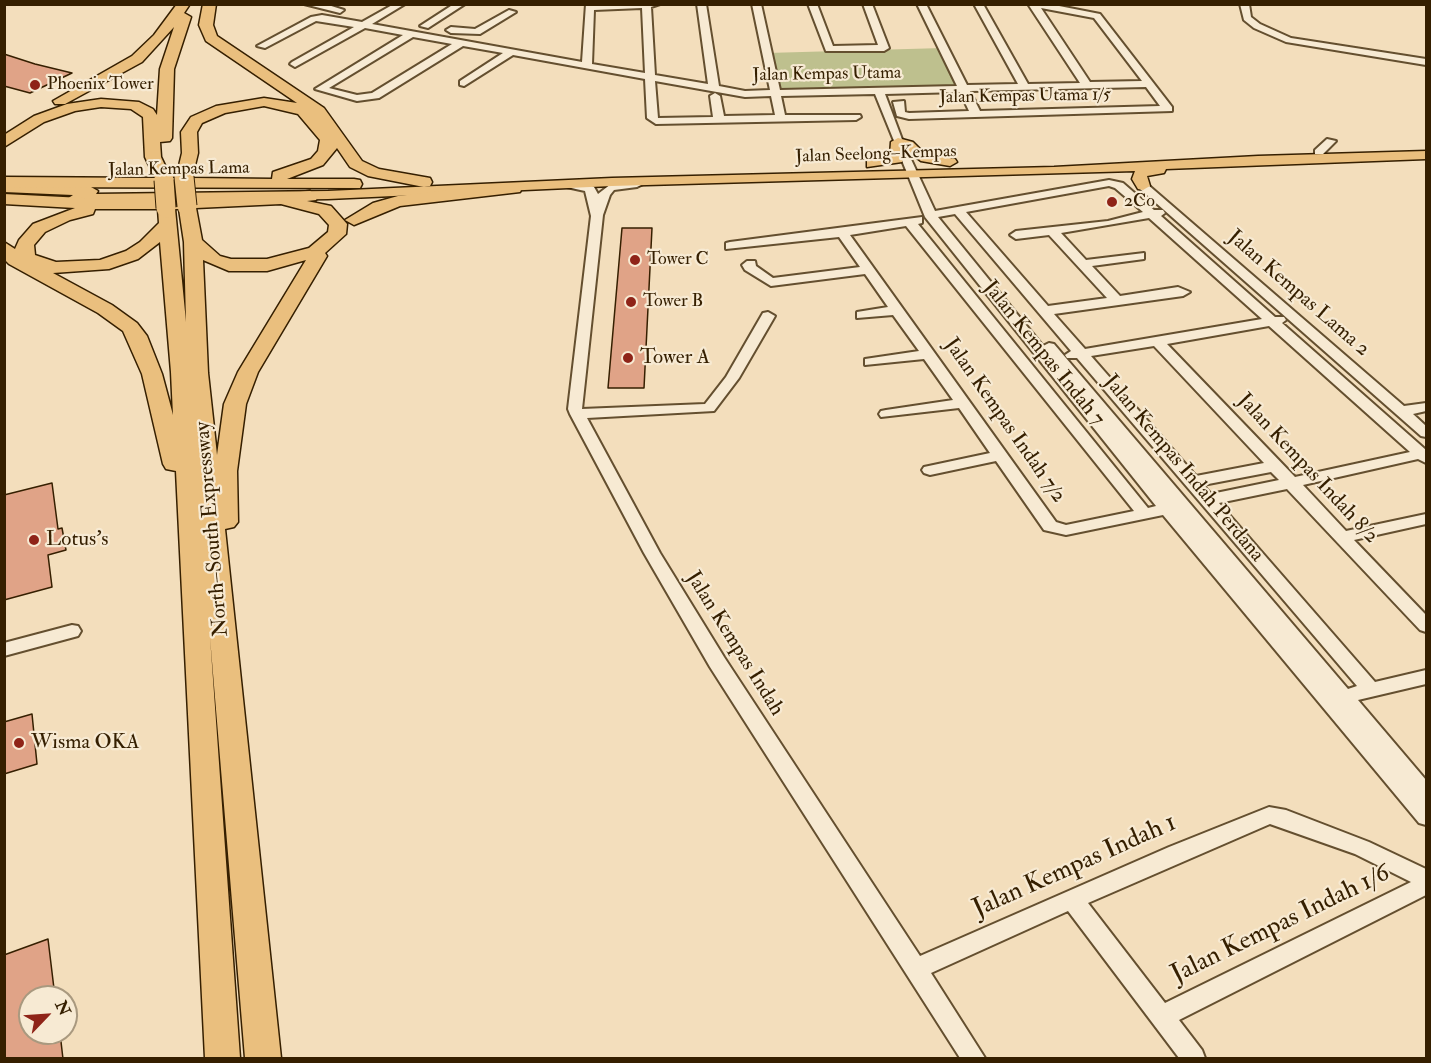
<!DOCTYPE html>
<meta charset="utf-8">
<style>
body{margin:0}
#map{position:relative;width:1431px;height:1063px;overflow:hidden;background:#f3debc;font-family:"IM FELL Double Pica",serif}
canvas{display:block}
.frame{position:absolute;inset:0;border:6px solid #351f00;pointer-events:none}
.north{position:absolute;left:18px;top:985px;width:60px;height:60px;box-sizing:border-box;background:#f7ead3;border:2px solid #a9997f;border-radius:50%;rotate:65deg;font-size:16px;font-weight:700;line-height:24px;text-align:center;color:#351f00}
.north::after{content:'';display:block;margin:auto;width:21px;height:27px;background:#8f2418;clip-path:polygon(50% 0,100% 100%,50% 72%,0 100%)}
</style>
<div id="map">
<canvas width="1431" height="1063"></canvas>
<div class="frame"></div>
<div class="north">N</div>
</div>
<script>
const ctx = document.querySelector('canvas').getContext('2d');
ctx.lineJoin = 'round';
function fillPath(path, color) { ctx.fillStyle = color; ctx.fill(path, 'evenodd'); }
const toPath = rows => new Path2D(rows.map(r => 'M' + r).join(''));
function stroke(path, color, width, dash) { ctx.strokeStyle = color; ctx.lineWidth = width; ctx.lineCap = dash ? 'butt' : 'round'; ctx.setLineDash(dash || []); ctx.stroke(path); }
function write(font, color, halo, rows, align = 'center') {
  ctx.font = font + ' "IM FELL Double Pica",serif'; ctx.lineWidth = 4.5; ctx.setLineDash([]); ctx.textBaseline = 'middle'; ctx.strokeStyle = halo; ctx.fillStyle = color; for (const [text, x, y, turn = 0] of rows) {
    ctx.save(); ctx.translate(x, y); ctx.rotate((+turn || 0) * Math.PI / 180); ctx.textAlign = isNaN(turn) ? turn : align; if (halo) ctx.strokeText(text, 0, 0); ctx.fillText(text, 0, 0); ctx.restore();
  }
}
const green = toPath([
 [943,48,963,89,775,93,767,53]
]);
const building = toPath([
 [4,54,35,64,72,73,30,93,4,86,4,54],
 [622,228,652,228,644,388,608,388,622,228],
 [52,483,58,529,62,528,66,550,48,555,52,587,4,600,4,495,52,483],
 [32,714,37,764,4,774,4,722,32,714],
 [48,939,55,997,30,997,30,1033,60,1033,63,1059,4,1059,4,955,48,939]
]);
const minor = toPath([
 [304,4,325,4,344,10,340,13,304,4],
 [394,4,405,4,372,24,582,62,586,4,660,4,651,7,655,75,708,84,697,4,706,4,719,86,745,91,770,90,752,4,761,4,780,90,957,86,917,4,926,4,967,85,1018,84,974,4,983,4,1028,84,1080,83,1028,4,1049,4,1100,14,1172,107,1172,111,909,119,897,116,893,102,904,101,905,112,909,113,969,111,960,92,885,94,903,142,935,211,1109,180,1123,183,1154,210,1163,210,1165,213,1161,216,1275,317,1284,317,1286,320,1282,323,1426,450,1426,463,1418,459,1303,485,1346,531,1426,514,1426,524,1354,540,1426,615,1426,632,1420,630,1287,489,1219,503,1375,682,1426,670,1426,684,1358,700,1426,780,1426,825,1419,823,1163,515,1066,535,1044,530,996,461,930,475,924,473,922,470,924,467,990,453,959,408,881,417,879,414,881,411,886,410,953,400,924,359,865,365,865,359,919,351,893,315,857,318,857,312,888,307,865,274,771,286,745,270,742,265,747,261,755,261,756,266,773,278,860,267,839,237,726,249,726,243,730,242,922,217,922,223,918,224,1148,508,1156,506,925,217,875,94,781,96,785,115,860,115,861,117,856,120,656,124,647,118,645,79,513,55,464,86,460,85,460,81,503,53,463,46,379,98,357,101,315,89,403,35,365,28,295,67,290,64,292,62,354,27,316,21,265,48,257,46,311,17,322,15,362,22,394,4],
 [642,8,645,73,592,64,594,10,642,8],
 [1041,8,1094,18,1142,81,1090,82,1041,8],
 [413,37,452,44,372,93,357,95,329,88,413,37],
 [655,81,745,97,771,96,775,115,724,116,720,96,715,93,710,96,713,117,658,118,655,81],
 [1146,87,1160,106,980,111,970,91,1146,87],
 [1109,186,1115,188,1143,212,1108,221,1016,231,1010,235,1016,239,1049,235,1107,298,1048,306,966,212,1109,186],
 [955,214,1071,351,1065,355,1067,358,1077,358,1357,686,1348,689,1054,344,1049,343,1043,346,938,217,955,214],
 [1149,218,1262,319,1085,349,1054,314,1183,296,1190,292,1178,287,1120,296,1092,266,1144,259,1144,253,1086,260,1061,233,1149,218],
 [906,226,1134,511,1066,525,1056,522,850,235,906,226],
 [1269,326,1410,452,1295,477,1167,344,1269,326],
 [1154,346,1264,463,1196,476,1091,356,1154,346],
 [1271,472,1279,480,1211,494,1203,485,1271,472],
 [454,4,465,4,428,28,420,26,454,4],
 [808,4,817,4,833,46,878,45,863,4,872,4,889,48,884,51,826,51,808,4],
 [1240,4,1249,4,1251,17,1260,24,1291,38,1426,59,1426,65,1286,42,1254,28,1244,20,1240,4],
 [509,10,516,12,480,34,451,33,446,30,451,27,475,29,509,10],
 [1327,139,1336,141,1323,154,1315,154,1315,150,1327,139],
 [566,181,586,183,594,187,598,194,611,184,637,181,643,184,637,187,614,190,610,195,603,215,582,409,705,404,726,377,763,313,768,312,775,316,739,378,714,411,587,418,660,553,724,657,920,956,1169,847,1269,807,1286,810,1369,842,1426,869,1426,895,1179,1020,1202,1050,1205,1058,1179,1058,1068,911,931,973,985,1058,960,1058,710,667,644,553,570,414,568,409,591,216,585,191,562,186,560,184,566,181],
 [1270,824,1355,854,1411,882,1165,1003,1088,903,1270,824],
 [1139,184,1147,184,1404,406,1426,403,1426,411,1413,414,1426,426,1426,437,1421,436,1139,188,1139,184],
 [72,625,78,626,81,631,78,636,4,656,4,643,72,625]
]);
const major = toPath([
 [898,138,913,142,925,154,955,159,957,162,950,166,921,161,905,149,902,162,867,167,867,161,890,156,891,142,898,138],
 [1426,151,1426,159,1166,169,1164,173,1147,176,1150,186,1143,190,1138,189,1132,179,1135,171,612,186,328,199,74,203,67,199,73,195,4,192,4,184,91,187,98,191,96,194,328,191,612,178,1054,167,1258,156,1426,151]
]);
const highway = toPath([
 [177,4,190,4,184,13,191,17,174,69,172,138,170,141,160,142,161,157,171,178,176,178,182,153,181,132,191,117,216,106,264,98,297,103,206,41,199,25,203,4,216,4,213,25,217,36,324,108,362,161,379,169,430,178,432,182,430,186,424,187,368,176,350,167,337,148,323,165,287,179,354,179,360,180,362,184,360,188,4,187,4,177,155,178,145,157,143,117,131,109,101,107,75,111,44,122,4,147,4,135,34,116,67,104,101,99,139,102,153,109,157,115,160,69,174,27,142,62,65,104,55,104,53,101,132,56,154,35,177,4],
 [264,106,298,114,320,140,318,151,311,159,273,172,272,179,192,178,198,153,197,132,202,123,225,113,264,106],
 [514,183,522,188,520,192,400,206,354,225,345,220,373,203,398,196,514,183],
 [310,191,318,196,316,200,307,201,331,206,347,224,346,234,325,253,327,256,258,372,246,404,237,471,238,522,234,527,225,529,281,1058,245,1058,210,637,240,1058,205,1058,176,471,166,469,163,464,142,374,123,331,98,313,9,264,4,259,4,242,15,249,19,240,33,224,75,208,4,204,4,194,122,200,254,197,310,191],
 [281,204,319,214,329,225,328,232,309,248,267,259,231,259,220,256,202,240,196,208,281,204],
 [95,209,158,209,159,223,140,242,126,251,100,260,56,262,35,255,34,245,45,232,70,220,93,214,95,209],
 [175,209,179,209,184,242,186,322,175,209],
 [160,242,171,372,173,415,162,374,147,336,137,323,112,305,53,273,109,269,138,259,160,242],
 [203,260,229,271,267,271,306,260,238,372,224,404,217,455,208,373,203,260]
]);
const highwayBridge = toPath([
 [184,177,187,206],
 [164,180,166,208]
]);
const markers = [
 [35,85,6,"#8f2418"],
 [1112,202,6,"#8f2418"],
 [635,260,6,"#8f2418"],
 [631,302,6,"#8f2418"],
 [628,358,6,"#8f2418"],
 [34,540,6,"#8f2418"],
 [19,743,6,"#8f2418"]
];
const farStreetnames = [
 ["Jalan Kempas Utama",827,75,-1],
 ["Jalan Kempas Utama 1/5",1025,97,-1],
 ["Jalan Seelong–Kempas",876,155,-2],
 ["Jalan Kempas Lama",179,170,-1]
];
const farPoinames = [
 ["Phoenix Tower",47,85],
 ["2Co",1124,202],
 ["Tower C",647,260],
 ["Tower B",643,302]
];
const streetNames = [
 ["Jalan Kempas Lama 2",1298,294,41],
 ["Jalan Kempas Indah 7",1043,354,51],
 ["Jalan Kempas Indah 7/2",1004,421,55],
 ["Jalan Kempas Indah Perdana",1183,469,50],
 ["Jalan Kempas Indah 8/2",1307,469,47],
 ["North–South Expressway",213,529,-95],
 ["Jalan Kempas Indah",734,644,58]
];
const poiNames = [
 ["Tower A",640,358],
 ["Lotus's",46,540],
 ["Wisma OKA",31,743]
];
const nearStreetnames = [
 ["Jalan Kempas Indah 1",1075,867,-24],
 ["Jalan Kempas Indah 1/6",1281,925,-26]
];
fillPath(green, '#bec08e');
fillPath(building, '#e0a387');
stroke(building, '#351f00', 1.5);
stroke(minor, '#644f2f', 4);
stroke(major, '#351f00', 3);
stroke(highway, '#351f00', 3);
fillPath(minor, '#f7ead3');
fillPath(major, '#eabf7e');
fillPath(highway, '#eabf7e');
stroke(highwayBridge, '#351f00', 21, []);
stroke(highwayBridge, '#eabf7e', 19);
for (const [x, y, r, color] of markers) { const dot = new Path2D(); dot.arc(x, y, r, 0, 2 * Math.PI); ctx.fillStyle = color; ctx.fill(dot); stroke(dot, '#f7ead3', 2); }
write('18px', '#351f00', '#f7ead3', farStreetnames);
write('18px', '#351f00', '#f7ead3', farPoinames, 'left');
write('21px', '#351f00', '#f7ead3', streetNames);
write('21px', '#351f00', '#f7ead3', poiNames, 'left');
write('26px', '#351f00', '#f7ead3', nearStreetnames);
</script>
